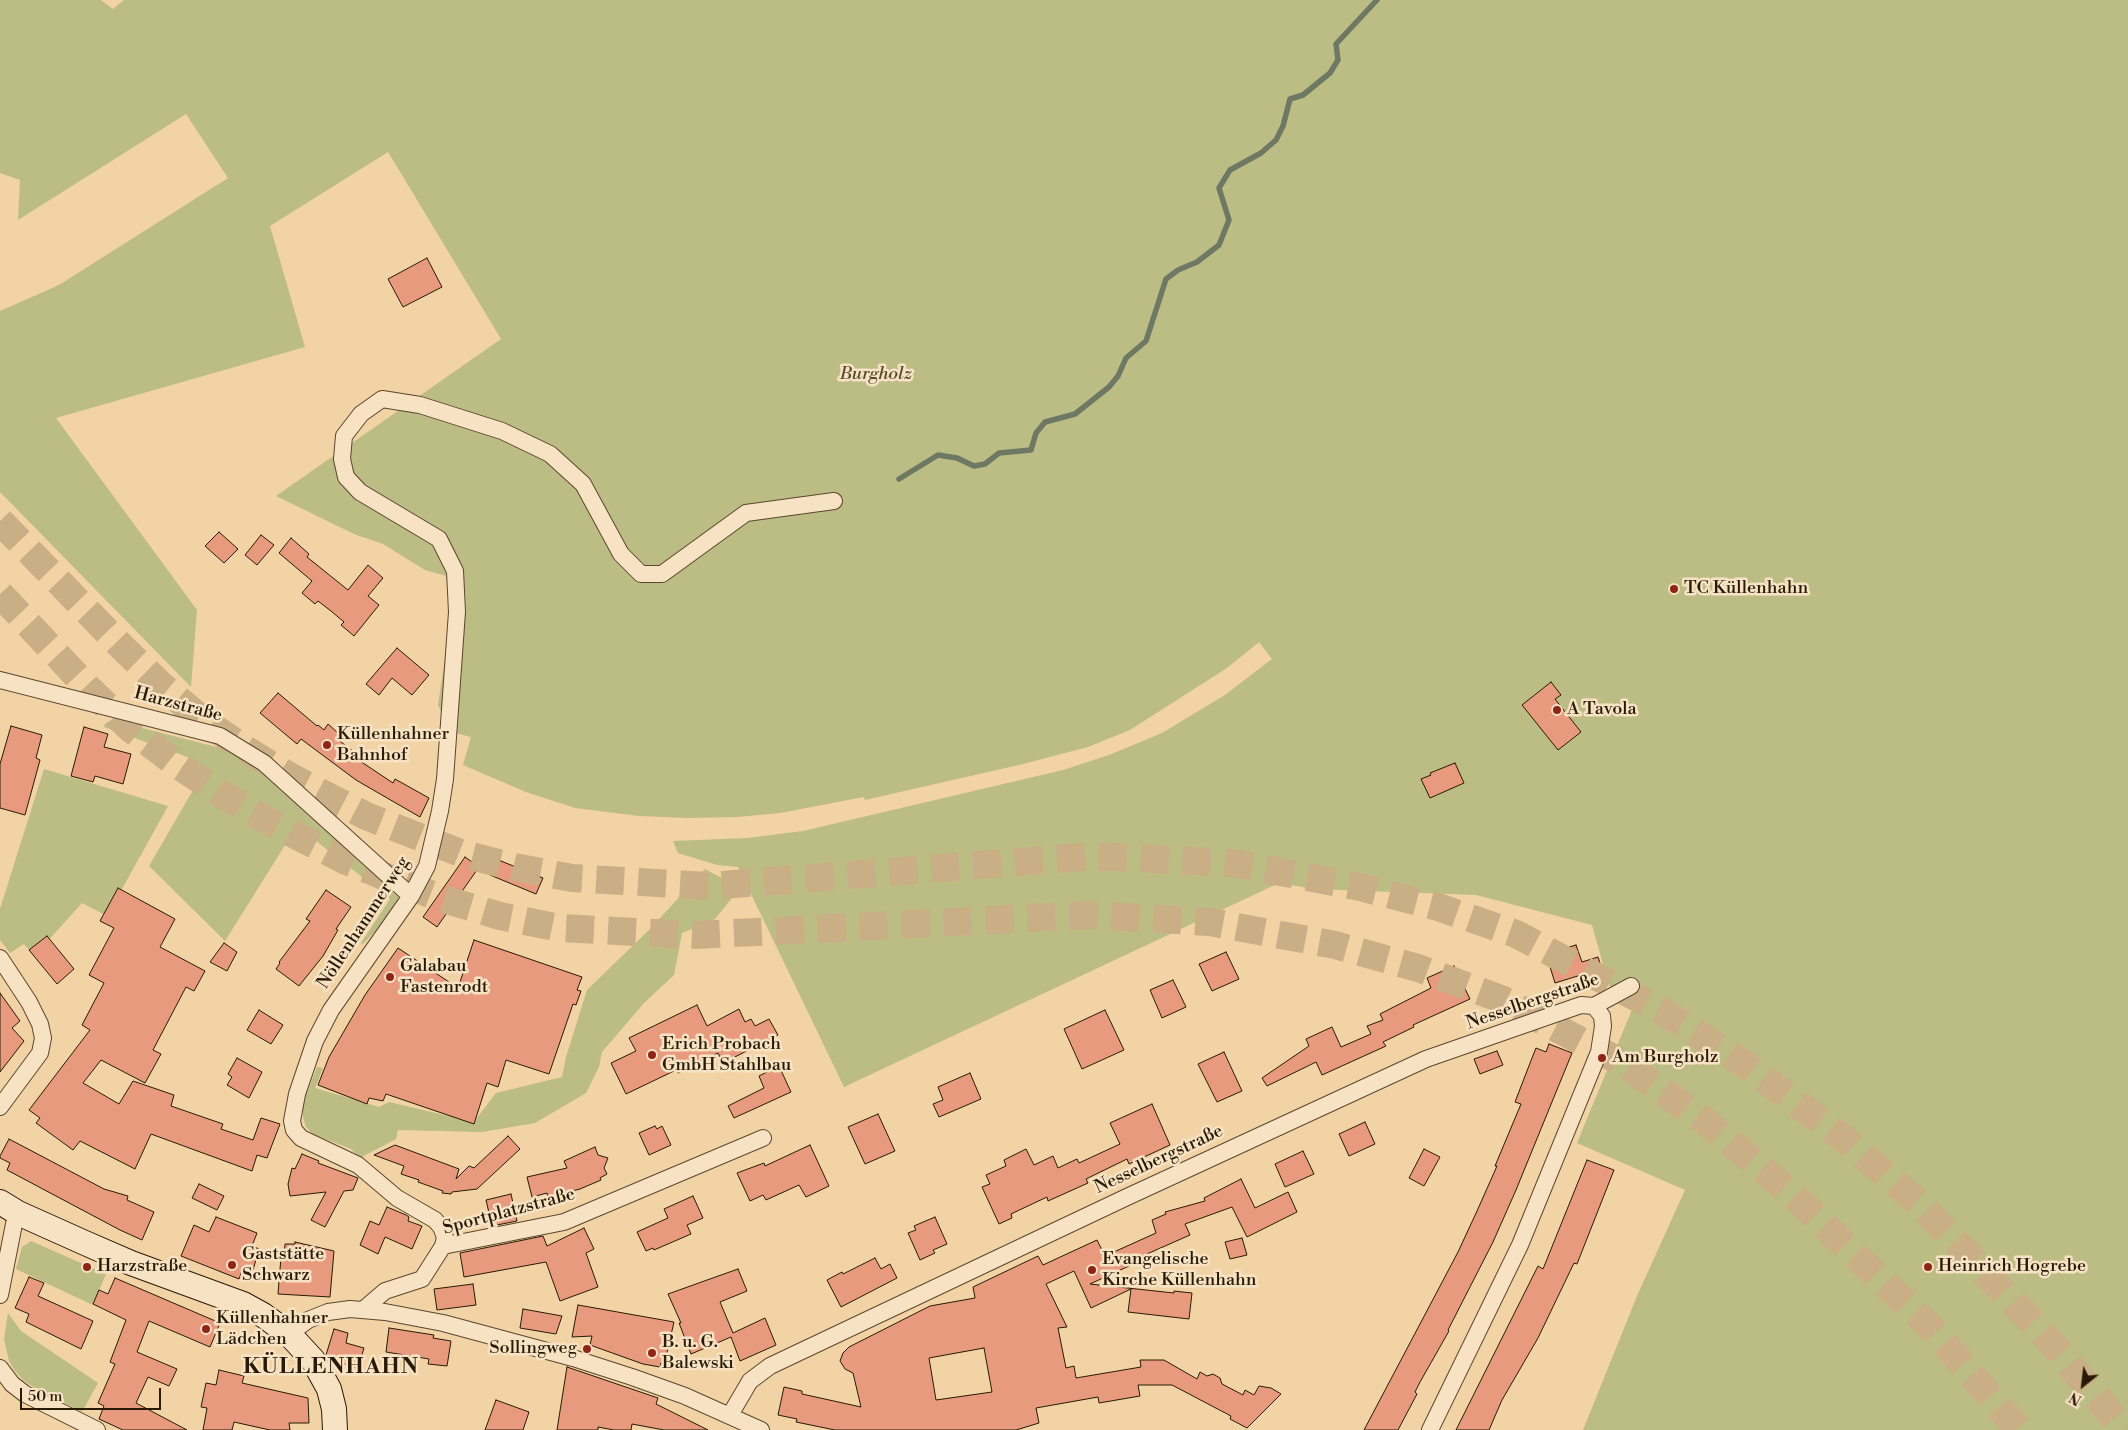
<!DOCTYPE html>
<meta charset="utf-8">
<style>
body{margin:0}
#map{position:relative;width:2128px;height:1430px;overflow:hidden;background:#f2d3a5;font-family:"Libre Bodoni",serif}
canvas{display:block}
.north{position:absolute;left:2058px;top:1360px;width:50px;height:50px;-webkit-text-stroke:4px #f7e2c4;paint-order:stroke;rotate:209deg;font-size:14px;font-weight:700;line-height:20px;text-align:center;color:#281a05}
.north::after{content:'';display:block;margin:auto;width:18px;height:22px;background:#281a05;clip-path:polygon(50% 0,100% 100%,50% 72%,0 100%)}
.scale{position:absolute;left:20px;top:1388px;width:141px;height:22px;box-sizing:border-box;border:2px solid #281a05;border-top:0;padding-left:6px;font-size:15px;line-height:18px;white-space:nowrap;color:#281a05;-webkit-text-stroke:4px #f7e2c4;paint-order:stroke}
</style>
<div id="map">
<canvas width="2128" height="1430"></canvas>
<div class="north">N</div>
<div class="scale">50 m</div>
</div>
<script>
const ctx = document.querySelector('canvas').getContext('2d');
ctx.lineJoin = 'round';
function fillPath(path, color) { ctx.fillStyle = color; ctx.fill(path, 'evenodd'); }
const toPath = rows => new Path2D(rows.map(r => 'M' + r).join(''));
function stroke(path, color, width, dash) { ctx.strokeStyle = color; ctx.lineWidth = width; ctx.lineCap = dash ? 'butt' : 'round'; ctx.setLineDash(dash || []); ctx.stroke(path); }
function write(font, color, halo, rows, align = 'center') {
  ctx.font = font + ' "Libre Bodoni",serif'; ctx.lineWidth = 5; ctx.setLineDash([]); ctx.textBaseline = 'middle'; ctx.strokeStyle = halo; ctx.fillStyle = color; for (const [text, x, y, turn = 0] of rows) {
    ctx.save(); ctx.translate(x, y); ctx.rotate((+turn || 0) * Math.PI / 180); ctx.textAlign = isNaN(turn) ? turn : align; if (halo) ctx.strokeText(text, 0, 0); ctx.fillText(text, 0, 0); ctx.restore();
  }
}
const green = toPath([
 [0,0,101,0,113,9,124,0,2128,0,2128,1430,1583,1430,1637,1296,1685,1190,1577,1143,1638,995,1609,986,1592,925,1476,895,1314,889,1279,883,844,1087,738,867,717,865,678,853,673,841,747,838,803,831,1063,770,1109,755,1162,733,1225,695,1272,659,1259,642,1227,668,1130,730,1088,747,1023,764,865,800,864,797,780,813,737,817,688,818,639,816,575,808,526,792,463,765,471,737,451,732,438,705,451,618,446,576,425,570,383,544,354,534,276,496,501,339,388,152,270,226,305,347,56,418,197,610,191,687,0,492,0,311,59,285,228,178,186,114,18,220,20,180,0,173],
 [111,720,232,751,254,763,398,897,398,902,385,921,363,944,361,943,390,899,297,826,225,941,149,866,200,778,201,771,193,759,104,727,105,724],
 [44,769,168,806,107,916,82,903,34,956,24,944,10,953,0,940,0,909],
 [705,869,740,888,715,919,682,933,674,975,644,1003,602,1052,599,1067,586,1093,535,1123,482,1132,398,1130,396,1139,360,1158,351,1149,313,1134,306,1127,303,1117,303,1103,317,1067,323,1068,315,1088,379,1107,389,1102,474,1122,496,1093,562,1077,566,1057,587,990,649,930],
 [31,1241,106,1274,93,1305,16,1269,22,1247],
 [8,1313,21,1331,98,1383,82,1412,35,1388,23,1380,15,1371,9,1361,4,1339]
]);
const stream = toPath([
 [899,479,938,455,957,458,974,466,985,464,999,453,1031,450,1036,433,1045,422,1075,414,1109,387,1118,376,1126,358,1146,341,1166,279,1178,270,1197,262,1219,245,1229,220,1219,188,1230,170,1261,153,1276,140,1283,126,1290,99,1303,95,1330,73,1338,60,1336,44,1377,0]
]);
const building = toPath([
 [427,258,442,287,403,307,388,279,427,258],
 [219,532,238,549,224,563,205,546,219,532],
 [261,535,274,545,257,565,245,555,261,535],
 [291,538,309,554,307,557,348,590,368,565,383,578,368,596,379,605,354,636,341,625,344,622,331,611,318,601,315,604,302,593,312,581,279,553,291,538],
 [397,648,429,675,412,695,392,678,379,695,366,684,397,648],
 [1551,682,1561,695,1555,699,1581,732,1558,750,1522,705,1551,682],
 [278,693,317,726,318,725,324,730,328,724,339,734,336,738,359,756,357,759,393,783,395,779,429,798,420,817,356,780,301,739,297,744,260,713,278,693],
 [11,726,42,735,36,758,40,760,25,815,0,808,0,764,11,726],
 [84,727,108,734,104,747,131,754,123,784,95,776,93,782,71,776,84,727],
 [1455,763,1464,783,1430,798,1421,779,1431,775,1430,773,1455,763],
 [465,857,479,867,437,927,423,917,465,857],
 [496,859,543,878,536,894,490,875,496,859],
 [118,888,175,919,160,947,205,971,194,991,186,987,153,1050,161,1054,145,1083,101,1060,83,1083,119,1104,133,1081,174,1095,171,1106,223,1124,221,1129,253,1140,261,1118,280,1124,267,1158,257,1155,252,1171,151,1134,135,1169,80,1141,73,1150,36,1123,40,1118,29,1110,90,1030,82,1025,104,983,89,975,114,928,100,921,118,888],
 [326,890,351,907,336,929,338,930,323,956,299,986,276,969,280,963,279,962,310,921,306,919,326,890],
 [47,936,74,969,57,984,29,950,47,936],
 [474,940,582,977,577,990,581,991,576,1005,573,1004,549,1074,506,1060,498,1087,487,1083,474,1124,386,1094,383,1101,369,1098,367,1104,318,1085,329,1057,365,995,398,948,458,988,474,940],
 [224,943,237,952,227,971,210,962,224,943],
 [1576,945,1582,962,1598,957,1605,978,1584,985,1581,975,1555,983,1546,954,1576,945],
 [1226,952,1239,979,1212,991,1199,964,1226,952],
 [1454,966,1470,999,1413,1025,1414,1027,1383,1042,1386,1046,1322,1075,1316,1062,1267,1086,1262,1078,1309,1046,1306,1039,1332,1027,1341,1047,1371,1034,1367,1026,1383,1020,1380,1014,1431,988,1427,978,1454,966],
 [1173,980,1186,1007,1162,1018,1150,990,1173,980],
 [0,993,20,1021,12,1028,24,1041,0,1072,0,993],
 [697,1005,707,1026,739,1009,745,1022,751,1019,755,1026,769,1019,778,1035,727,1061,724,1055,720,1057,718,1053,678,1073,676,1070,626,1094,611,1063,636,1051,629,1038,697,1005],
 [259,1010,283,1025,271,1044,247,1030,259,1010],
 [1105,1010,1124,1050,1082,1069,1064,1029,1105,1010],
 [1549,1044,1572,1053,1516,1190,1493,1242,1448,1330,1449,1331,1420,1382,1415,1392,1417,1394,1398,1430,1364,1430,1458,1252,1477,1211,1497,1166,1495,1166,1521,1104,1515,1102,1532,1058,1536,1048,1546,1052,1549,1044],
 [1497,1051,1503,1065,1480,1074,1474,1059,1497,1051],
 [1224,1052,1242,1091,1217,1102,1198,1064,1224,1052],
 [237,1058,262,1072,249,1098,227,1085,232,1077,228,1074,237,1058],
 [779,1066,791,1092,734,1118,728,1106,764,1088,759,1076,779,1066],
 [970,1073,981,1099,939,1117,933,1104,943,1100,938,1087,970,1073],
 [1152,1104,1170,1145,1129,1164,1127,1159,1086,1179,1088,1183,1048,1201,1047,1197,1011,1214,1012,1218,999,1224,982,1187,990,1184,986,1175,1006,1166,1004,1160,1026,1149,1034,1165,1053,1156,1058,1168,1077,1159,1079,1163,1120,1144,1110,1123,1152,1104],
 [878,1114,895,1151,865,1164,848,1127,878,1114],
 [1365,1122,1375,1144,1349,1156,1339,1134,1365,1122],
 [655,1126,657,1129,662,1126,671,1145,649,1155,639,1133,655,1126],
 [508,1136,520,1149,477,1189,452,1192,451,1194,442,1193,443,1191,418,1182,419,1180,401,1174,404,1166,374,1155,395,1145,459,1169,456,1179,469,1166,474,1168,508,1136],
 [9,1139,104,1189,128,1196,127,1200,154,1212,142,1240,120,1230,7,1170,10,1163,0,1158,0,1156,9,1139],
 [810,1145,829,1186,806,1197,799,1185,766,1200,763,1195,750,1201,737,1173,764,1163,765,1166,810,1145],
 [595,1147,598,1155,608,1158,604,1168,607,1174,600,1178,601,1180,580,1189,548,1197,547,1193,532,1197,527,1177,567,1168,564,1161,595,1147],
 [1424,1149,1440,1157,1424,1186,1409,1178,1424,1149],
 [1303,1151,1314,1174,1285,1187,1275,1164,1303,1151],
 [302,1154,319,1161,318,1163,358,1178,353,1190,344,1191,325,1227,311,1220,326,1192,290,1196,288,1184,292,1168,295,1169,302,1154],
 [1587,1160,1614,1170,1577,1264,1574,1263,1538,1338,1502,1400,1489,1430,1456,1430,1538,1266,1543,1269,1587,1160],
 [1241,1179,1255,1208,1288,1192,1297,1212,1247,1237,1232,1207,1185,1224,1190,1235,1140,1257,1142,1260,1090,1284,1174,1293,1174,1291,1192,1293,1189,1319,1128,1312,1131,1289,1091,1308,1074,1271,1046,1284,1067,1327,1058,1328,1066,1368,1074,1366,1076,1378,1141,1367,1140,1360,1164,1360,1197,1379,1200,1372,1207,1376,1213,1374,1220,1378,1222,1384,1243,1395,1245,1390,1254,1395,1259,1386,1271,1388,1281,1394,1247,1428,1230,1419,1231,1416,1172,1385,1138,1385,1140,1396,1099,1403,1098,1397,1036,1408,1039,1423,1016,1430,835,1430,796,1422,797,1419,778,1415,784,1387,802,1391,802,1394,861,1407,853,1373,845,1369,840,1361,843,1353,849,1347,930,1306,975,1298,973,1287,1038,1256,1043,1265,1097,1240,1105,1256,1156,1233,1152,1220,1166,1214,1165,1212,1205,1201,1204,1198,1241,1179],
 [984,1348,992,1392,936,1400,929,1358,984,1348],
 [199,1184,224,1196,217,1210,192,1198,199,1184],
 [511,1194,517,1221,492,1226,486,1200,511,1194],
 [693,1196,703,1218,687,1225,691,1234,654,1250,653,1248,646,1251,637,1232,668,1218,664,1209,693,1196],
 [387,1207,406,1215,409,1217,408,1221,422,1226,412,1249,385,1237,378,1254,360,1245,370,1221,379,1225,387,1207],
 [216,1217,257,1233,252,1246,259,1249,253,1270,244,1266,239,1279,181,1256,194,1225,209,1232,216,1217],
 [935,1217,947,1244,933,1250,935,1253,920,1260,908,1233,916,1230,914,1226,935,1217],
 [584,1228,594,1249,586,1253,598,1287,560,1301,546,1262,464,1277,460,1253,543,1236,547,1246,584,1228],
 [1242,1238,1247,1255,1230,1259,1225,1242,1242,1238],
 [295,1242,334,1251,330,1297,278,1294,281,1257,284,1258,285,1244,295,1244,295,1242],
 [875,1258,881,1269,890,1264,897,1278,841,1307,827,1280,842,1272,843,1274,875,1258],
 [738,1269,747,1291,720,1302,733,1333,765,1318,776,1345,740,1361,731,1337,691,1354,679,1323,681,1323,668,1294,738,1269],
 [29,1277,44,1283,38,1296,93,1321,81,1349,26,1322,29,1314,15,1308,29,1277],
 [115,1278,220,1323,210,1347,149,1321,137,1352,177,1369,169,1386,148,1377,136,1403,187,1430,123,1430,99,1419,104,1406,98,1403,115,1364,110,1362,126,1320,93,1304,99,1290,108,1294,115,1278],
 [473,1284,476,1305,437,1310,434,1289,473,1284],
 [578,1305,674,1322,665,1361,661,1363,660,1367,643,1364,590,1345,592,1336,572,1337,578,1305],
 [523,1309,562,1316,556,1334,520,1328,523,1309],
 [389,1328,434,1335,433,1338,451,1341,447,1366,428,1364,429,1359,386,1352,389,1328],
 [334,1329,348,1333,346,1343,364,1348,358,1368,328,1359,326,1355,334,1329],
 [567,1367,658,1398,656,1404,708,1430,664,1430,632,1424,631,1430,614,1430,598,1427,598,1430,557,1430,567,1367],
 [219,1370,244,1376,242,1383,308,1398,309,1423,289,1423,290,1430,270,1430,234,1422,232,1430,203,1430,207,1408,201,1407,206,1383,216,1385,219,1370],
 [496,1400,529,1412,523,1430,485,1430,496,1400]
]);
const highwayTunnel = toPath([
 [0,521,122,647,162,686,204,721,245,749,289,776,366,816,463,854,514,867,572,878,708,886,1095,856,1233,863,1360,887,1438,907,1516,934,1662,1011,1746,1065,1843,1138,1917,1202,1982,1269,2050,1341,2124,1430],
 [0,594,89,689,131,729,175,763,220,793,266,820,346,861,440,898,500,916,560,928,696,935,1088,915,1210,922,1335,945,1418,968,1501,999,1621,1062,1705,1121,1793,1195,1933,1330,2019,1430]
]);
const street = toPath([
 [0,680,220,736,264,763,411,896],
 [0,958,29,1002,40,1024,43,1038,40,1053,0,1107],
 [443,1246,445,1237,441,1227,435,1220,397,1198,358,1165,301,1138,294,1130,292,1121,297,1094,315,1041,331,1010,411,896,427,866,440,811,445,779,457,612,455,571,439,539,360,492,346,477,342,459,344,436,361,414,382,399,420,405,502,431,550,454,583,484,621,554,641,574,662,574,746,513,834,501],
 [0,1295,14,1224,18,1213],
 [364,1309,385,1291,422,1279,443,1246,564,1222,763,1138],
 [289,1334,308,1320,328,1312,350,1309,385,1312,443,1323,573,1358,632,1377,685,1396,761,1430],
 [0,1368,12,1384,25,1394,97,1430],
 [730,1415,750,1381,770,1366,1127,1197,1426,1059,1581,1005,1594,1006,1631,986],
 [1430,1430,1520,1245,1599,1052,1603,1026,1602,1016,1594,1006]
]);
const secondary = toPath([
 [0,1202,18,1213,85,1243,131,1263,243,1304,263,1315,289,1334,313,1360,329,1389,334,1409,335,1430]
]);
const markers = [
 [1674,589,5,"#8f2418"],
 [1557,710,5,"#8f2418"],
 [327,745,5,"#8f2418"],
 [390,977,5,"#8f2418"],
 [652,1055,5,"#8f2418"],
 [1602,1058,5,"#8f2418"],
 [232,1265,5,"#8f2418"],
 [87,1267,5,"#8f2418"],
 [1928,1267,5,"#8f2418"],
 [1092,1270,5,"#8f2418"],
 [206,1329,5,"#8f2418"],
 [587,1349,5,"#8f2418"],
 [652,1353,5,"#8f2418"]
];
const parkNames = [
 ["Burgholz",876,375]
];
const poiNames = [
 ["TC Küllenhahn",1684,589],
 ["A Tavola",1567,710],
 ["Küllenhahner",337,735],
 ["Bahnhof",337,756],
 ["Galabau",400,967],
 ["Fastenrodt",400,988],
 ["Erich Probach",662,1045],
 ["GmbH Stahlbau",662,1066],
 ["Am Burgholz",1612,1058],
 ["Gaststätte",242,1255],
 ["Schwarz",242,1276],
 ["Evangelische",1102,1260],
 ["Kirche Küllenhahn",1102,1281],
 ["Harzstraße",97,1267],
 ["Heinrich Hogrebe",1938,1267],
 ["Küllenhahner",216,1319],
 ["Lädchen",216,1340],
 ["B. u. G.",662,1343],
 ["Balewski",662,1364],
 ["Sollingweg",577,1349,"right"]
];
const streetNames = [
 ["Harzstraße",178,705,15],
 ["Nöllenhammerweg",364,923,-57],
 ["Nesselbergstraße",1533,1002,-19],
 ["Nesselbergstraße",1159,1160,-25],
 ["Sportplatzstraße",509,1212,-15]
];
const districtNames = [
 ["KÜLLENHAHN",331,1368]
];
fillPath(green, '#bcbc85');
stroke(stream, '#6e7964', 5.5);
fillPath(building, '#e89a7f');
stroke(building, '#281a05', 1);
stroke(highwayTunnel, '#caae85', 28, [28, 14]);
stroke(street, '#5a482d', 18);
stroke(secondary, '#281a05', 26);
stroke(street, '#f7e2c4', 16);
stroke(secondary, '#f7e2c4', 24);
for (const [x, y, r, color] of markers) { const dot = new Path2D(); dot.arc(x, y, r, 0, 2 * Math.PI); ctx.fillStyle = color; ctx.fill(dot); stroke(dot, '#f7e2c4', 2); }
write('italic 18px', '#544b2b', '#f7e2c4', parkNames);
write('18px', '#281a05', '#f7e2c4', poiNames, 'left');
write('18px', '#281a05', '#f7e2c4', streetNames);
ctx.letterSpacing = '1px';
write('bold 22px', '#281a05', '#f7e2c4', districtNames);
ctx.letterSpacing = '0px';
</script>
